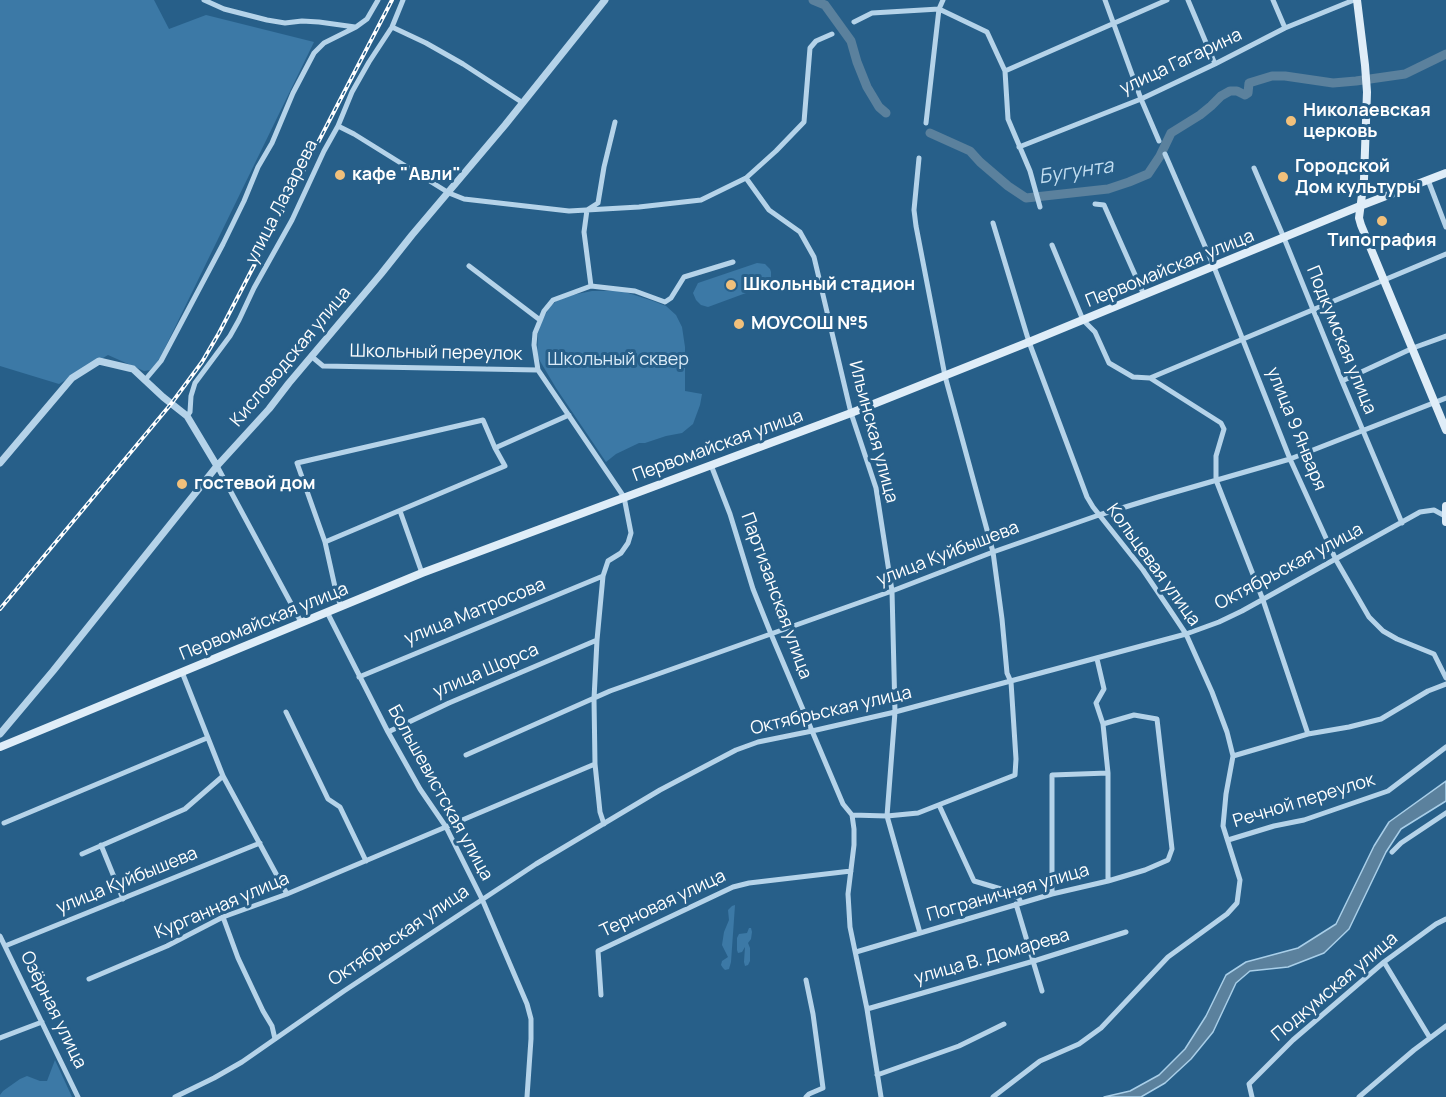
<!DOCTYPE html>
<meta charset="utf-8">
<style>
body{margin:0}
canvas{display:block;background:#275f89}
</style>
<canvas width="1446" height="1097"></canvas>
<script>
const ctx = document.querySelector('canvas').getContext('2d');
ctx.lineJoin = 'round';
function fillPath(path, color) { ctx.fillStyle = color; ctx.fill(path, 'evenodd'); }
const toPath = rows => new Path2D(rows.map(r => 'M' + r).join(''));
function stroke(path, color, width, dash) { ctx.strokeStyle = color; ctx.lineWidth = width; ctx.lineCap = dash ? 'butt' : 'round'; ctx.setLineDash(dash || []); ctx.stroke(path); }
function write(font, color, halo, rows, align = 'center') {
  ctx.font = font + ' Manrope,sans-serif'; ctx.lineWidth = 6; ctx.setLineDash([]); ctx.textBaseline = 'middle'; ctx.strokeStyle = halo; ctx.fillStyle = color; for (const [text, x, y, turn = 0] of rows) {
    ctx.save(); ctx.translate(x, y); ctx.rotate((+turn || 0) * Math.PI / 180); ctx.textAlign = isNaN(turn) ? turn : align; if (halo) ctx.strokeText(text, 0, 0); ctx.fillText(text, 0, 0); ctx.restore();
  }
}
const green = toPath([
 [0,0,154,0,169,29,206,15,314,42,159,360,150,370,144,371,108,355,59,384,0,366],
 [757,263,765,264,770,269,771,272,771,279,765,286,708,307,701,305,696,300,693,293,698,283],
 [592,291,622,291,653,301,666,306,676,315,682,327,685,347,685,391,702,394,700,405,693,424,682,433,666,436,645,443,639,443,616,454,606,462,556,388,537,356,538,333,542,321,549,308,556,301,567,296],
 [735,905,731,962,729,969,725,970,723,968,721,965,722,961,728,957,722,945,724,932,729,920,728,910,732,906],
 [749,928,751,928,752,932,751,939,748,943,750,948,750,961,748,965,745,966,744,962,745,947,742,952,738,953,737,950,737,938,739,934,747,933],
 [55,1060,72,1097,0,1097,0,1095,3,1091,20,1079,27,1076,40,1081,47,1081]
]);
const water = toPath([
 [1446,781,1446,801,1401,829,1386,852,1349,929,1324,953,1288,967,1250,971,1236,983,1213,1032,1191,1059,1165,1083,1141,1097,1104,1097,1130,1091,1159,1075,1185,1049,1206,1016,1226,975,1246,962,1298,948,1336,924,1374,846,1389,822,1446,781]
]);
const river = toPath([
 [813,0,825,5,851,41,857,62,867,87,879,107,886,113],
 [930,133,970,151,980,162,1008,186,1026,198,1108,189,1129,182,1148,174,1160,156,1171,133,1200,115,1211,106,1221,96,1230,91,1237,91,1245,95,1248,93,1249,83,1272,76,1285,76,1333,83,1356,81,1405,74,1446,54]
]);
const minor = toPath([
 [204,0,224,9,267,20,285,23,302,21,319,22,355,27],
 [1105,0,1141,99,1159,141],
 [1188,0,1215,64],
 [1273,0,1285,28],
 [854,22,872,13,939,9,987,32,1005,71,1008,119,1030,171,1040,207],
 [392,27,426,43,463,64,523,103],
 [1005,71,1167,0],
 [615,122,604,167,598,203,587,210,584,232,591,286,635,291,665,302,671,298,684,277,733,262],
 [926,123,939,9,943,0],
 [338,126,354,134,449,193,464,199,569,211,639,207,701,200,746,178,776,151,804,122,810,48,816,41,832,34],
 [1019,147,1141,99,1215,64,1285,28,1354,0],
 [1165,154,1214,267,1290,459,1336,560,1369,617,1383,631,1397,639,1434,654,1446,678],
 [1254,168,1284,238,1342,381,1402,523],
 [746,178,769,210,800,232,814,257,851,413,876,488,892,591,895,712,887,816,920,933],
 [1428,180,1446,227],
 [1095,204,1104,205,1144,295],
 [993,223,1029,342,1087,497,1093,507,1143,570,1174,616,1186,634,1212,692,1227,732,1233,756,1226,794,1223,826,1240,880,1237,903,1227,914,1168,957,1101,1028,1079,1044,1040,1061,993,1097],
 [1052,245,1083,320,1095,332,1109,363,1133,377,1150,378,1221,423,1224,429,1216,456,1216,480,1263,600,1308,734],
 [469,266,540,320],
 [311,356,323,366,538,370,624,497,631,533,628,543,621,553,608,561,603,576,597,640,594,699,595,764,600,812,604,824],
 [538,370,534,345,535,333,544,311,553,300,591,286],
 [1150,378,1446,254],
 [145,380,161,361,223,244,244,201,258,167,272,143,293,93,314,53,324,43,356,27,367,19,378,0],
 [1342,381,1413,348,1446,336],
 [187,416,190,412,191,396,195,383,230,336,239,320,254,288,292,220,324,151,338,126,352,92,369,62,392,27,403,0],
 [711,465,730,514,753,589,771,634,843,804,852,815,854,829,854,845,848,894,850,927,867,1009,881,1097],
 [217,466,301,622],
 [400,511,422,573],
 [325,542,505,466,495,448],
 [341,606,337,596,325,542,297,463,483,420,495,448,569,415],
 [327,612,388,732,420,789,446,827,482,899,527,1004,531,1019,531,1039,527,1097],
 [1097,659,1104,689,1096,703,1103,724,1108,773,1108,881],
 [182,672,223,776,287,894],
 [359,677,603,576],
 [286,712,328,799,340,807,366,861],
 [388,732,449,703,597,640],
 [466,755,610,691,892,591,993,552,1099,515,1158,497,1290,459,1446,398],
 [1233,756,1308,734,1349,727,1381,719,1428,691,1446,684],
 [939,805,974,881,1001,889,1019,898,1021,903],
 [852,815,887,816,918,813,1015,775,1016,759,1011,682,1007,673,1002,619,993,552,945,376,916,226,914,210,919,158],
 [4,823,207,738],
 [1228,840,1274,826,1304,820,1388,791,1446,747],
 [101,845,123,899],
 [1392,852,1401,843,1446,813],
 [82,854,185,809,223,776],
 [1052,894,1052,775,1108,773],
 [1016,904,1042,991],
 [223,917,238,958,263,1011,272,1026,275,1039],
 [0,936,78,1097],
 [5,946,260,843],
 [856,952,1052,894,1108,881,1145,870,1168,860,1172,849,1157,719,1134,715,1103,724],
 [1384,962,1430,1038],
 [89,979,167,946,223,917,287,894,595,764],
 [806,980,813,1014,823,1088,809,1094,806,1097],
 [601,995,598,951,733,887,749,883,851,871],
 [867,1009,1034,961,1126,932],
 [0,1038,42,1022],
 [877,1075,959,1046,1004,1024],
 [175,1097,214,1078,242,1062,344,991,536,864,660,790,736,750,758,742,812,731,895,712,1186,634,1219,622,1242,611,1420,512,1434,510,1445,516],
 [1252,1097,1249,1084,1293,1040,1384,962,1436,924,1446,919],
 [1359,1097,1414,1050,1446,1026]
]);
const tertiary = toPath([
 [0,463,72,378,99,361,133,369,163,397,187,416,217,466],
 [0,734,53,671,217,466,269,409,289,383,381,274,412,235,505,125,605,0]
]);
const secondary = toPath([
 [1357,0,1365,65,1367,92,1364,179,1359,218,1361,225,1446,430],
 [1446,506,1446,522],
 [0,747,422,573,851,413,1029,342,1360,206,1446,173]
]);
const rail = toPath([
 [0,609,171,404,202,362,219,333,392,0]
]);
const markers = [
 [1291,121,6,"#f1c07b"],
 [340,175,6,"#f1c07b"],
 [1283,177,6,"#f1c07b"],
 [1382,221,6,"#f1c07b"],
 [731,285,6,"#f1c07b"],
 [739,324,6,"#f1c07b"],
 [182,484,6,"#f1c07b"]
];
const streetNames = [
 ["улица Гагарина",1181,62,-25],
 ["улица Лазарева",282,202,-63],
 ["Первомайская улица",1170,269,-22],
 ["Подкумская улица",1341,340,68],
 ["Школьный переулок",436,353,1],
 ["Кисловодская улица",291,357,-50],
 ["улица 9 Января",1296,429,68],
 ["Ильинская улица",873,432,75],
 ["Первомайская улица",718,446,-20],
 ["улица Куйбышева",948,554,-21],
 ["Кольцевая улица",1153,565,54],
 ["Октябрьская улица",1289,567,-28],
 ["Партизанская улица",776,596,70],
 ["улица Матросова",475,612,-22],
 ["Первомайская улица",264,622,-22],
 ["улица Щорса",486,671,-23],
 ["Октябрьская улица",831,711,-13],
 ["Большевистская улица",440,793,61],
 ["Речной переулок",1304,801,-17],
 ["улица Куйбышева",127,881,-22],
 ["Пограничная улица",1008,893,-16],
 ["Терновая улица",663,904,-25],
 ["Курганная улица",222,906,-23],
 ["Октябрьская улица",399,936,-34],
 ["улица В. Домарева",992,957,-16],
 ["Подкумская улица",1335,987,-40],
 ["Озёрная улица",53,1010,64]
];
const poiNames = [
 ["Николаевская",1303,111],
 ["церковь",1303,132],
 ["Городской",1295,167],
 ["Дом культуры",1295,188],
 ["кафе \"Авли\"",352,175],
 ["Типография",1382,241,"center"],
 ["Школьный стадион",743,285],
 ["МОУСОШ №5",751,324],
 ["гостевой дом",194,484]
];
const parkNames = [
 ["Школьный сквер",618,360]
];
const waterNames = [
 ["Бугунта",1076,172,-9]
];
fillPath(green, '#3c79a6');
fillPath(water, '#5b819d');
stroke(water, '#a9cfe9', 1.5);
stroke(river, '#5b819d', 9);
stroke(minor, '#b5d3e9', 5);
stroke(tertiary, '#b5d3e9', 7);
stroke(secondary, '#dfedf8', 8);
stroke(rail, '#fff', 4);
stroke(rail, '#275f89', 1.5, [4.5]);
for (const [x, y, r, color] of markers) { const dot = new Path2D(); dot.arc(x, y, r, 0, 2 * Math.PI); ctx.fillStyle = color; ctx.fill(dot); stroke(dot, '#275f89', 2); }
write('18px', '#fff', '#275f89', streetNames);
write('bold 18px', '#fff', '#275f89', poiNames, 'left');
write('18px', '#d9eaf7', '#275f89', parkNames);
write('italic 20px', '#c1ddf0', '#275f89', waterNames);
</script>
